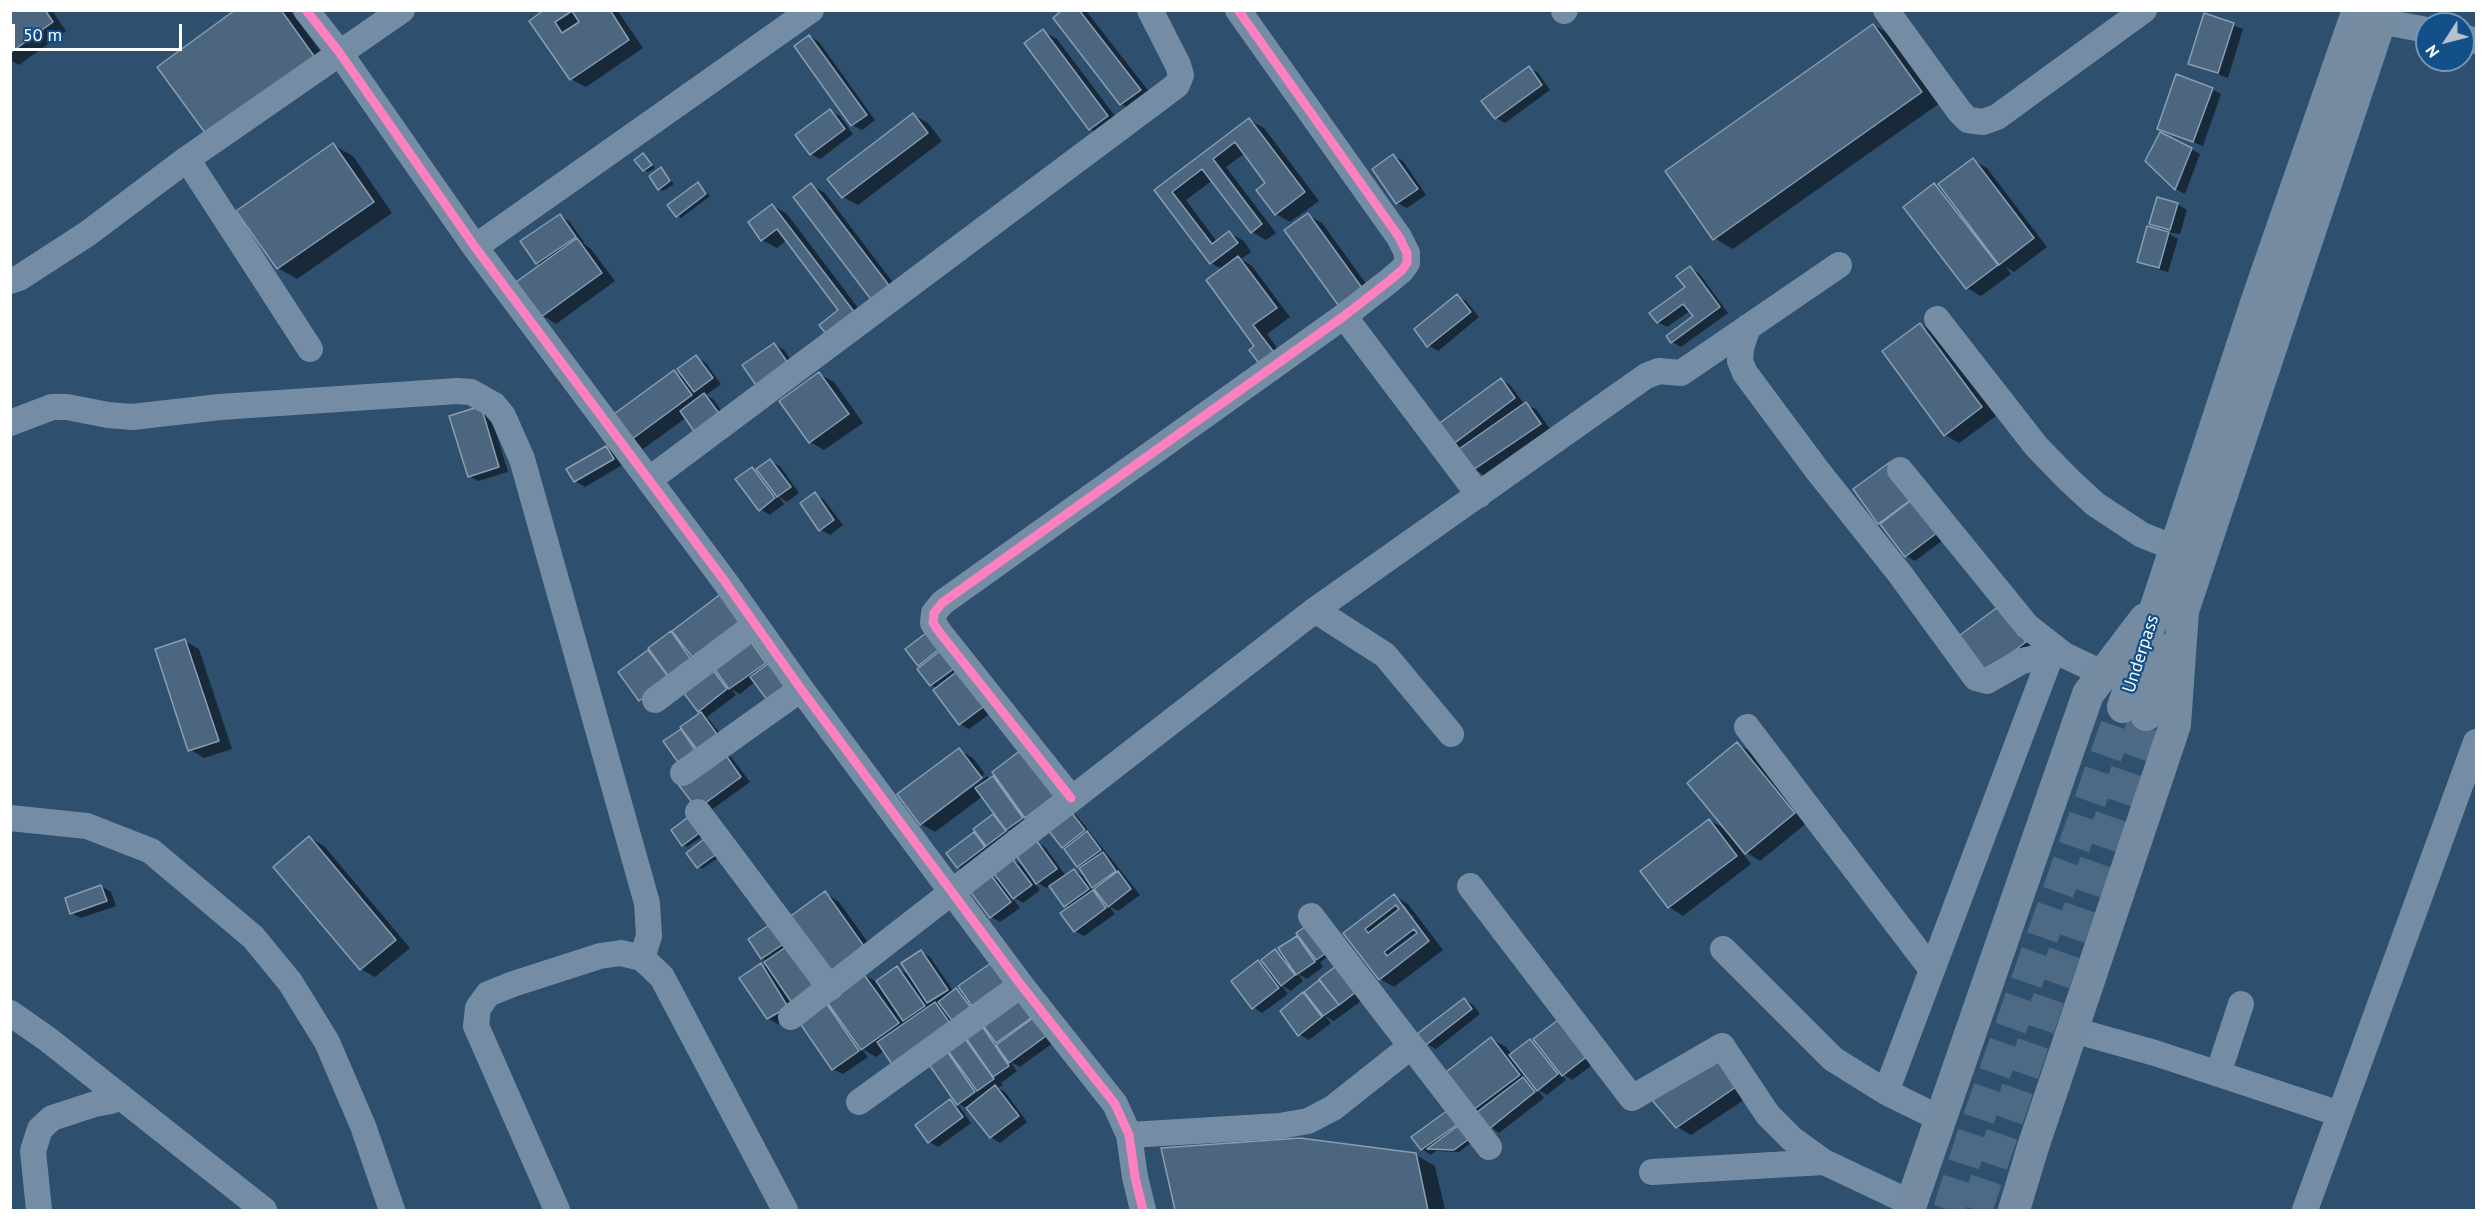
<!DOCTYPE html>
<style>
body{margin:0}
#map{position:relative;width:2487px;height:1221px;overflow:hidden;background:#2e4f6e;font-family:"PT Sans",sans-serif}
canvas{display:block}
.frame{position:absolute;inset:0;border:12px solid #fff;pointer-events:none}
.north{position:absolute;left:2415px;top:12px;width:60px;height:60px;box-sizing:border-box;background:#135089;border:2px solid #7196b8;border-radius:50%;rotate:234deg;font-size:16px;font-weight:700;line-height:24px;text-align:center;color:#fff}
.north::after{content:'';display:block;margin:auto;width:21px;height:27px;background:#b6c1cc;clip-path:polygon(50% 0,100% 100%,50% 72%,0 100%)}
.scale{position:absolute;left:12px;top:24px;width:170px;height:27px;box-sizing:border-box;border:3px solid #fff;border-top:0;padding-left:8px;font-size:18px;line-height:21px;white-space:nowrap;color:#fff;-webkit-text-stroke:4px #135089;paint-order:stroke}
</style>
<div id="map">
<canvas width="2487" height="1221"></canvas>
<div class="frame"></div>
<div class="north">N</div>
<div class="scale">50 m</div>
</div>
<script>
const ctx = document.querySelector('canvas').getContext('2d');
ctx.lineJoin = 'round';
function fillPath(path, color) { ctx.fillStyle = color; ctx.fill(path, 'evenodd'); }
const toPath = rows => new Path2D(rows.map(r => 'M' + r).join(''));
function stroke(path, color, width, dash) { ctx.strokeStyle = color; ctx.lineWidth = width; ctx.lineCap = dash ? 'butt' : 'round'; ctx.setLineDash(dash || []); ctx.stroke(path); }
function write(font, color, halo, rows, align = 'center') {
  ctx.font = font + ' "PT Sans",sans-serif'; ctx.lineWidth = 4.5; ctx.setLineDash([]); ctx.textBaseline = 'middle'; ctx.strokeStyle = halo; ctx.fillStyle = color; for (const [text, x, y, turn = 0] of rows) {
    ctx.save(); ctx.translate(x, y); ctx.rotate((+turn || 0) * Math.PI / 180); ctx.textAlign = isNaN(turn) ? turn : align; if (halo) ctx.strokeText(text, 0, 0); ctx.fillText(text, 0, 0); ctx.restore();
  }
}
const shadow = toPath([
 [10,10,52,10,66,31,19,65,10,60],
 [238,10,290,10,332,67],
 [547,10,617,10,643,48,586,87,571,79],
 [1064,10,1087,12,1154,98,1136,112,1121,104,1055,18],
 [2205,15,2243,29,2228,78,2190,63],
 [1873,25,1893,36,1940,103,1733,249,1714,238],
 [1043,31,1057,39,1121,124,1104,137,1090,129],
 [810,36,819,42,875,120,862,130,852,125],
 [1529,68,1538,73,1550,90,1505,123,1496,118],
 [2212,89,2221,94,2203,146,2158,128],
 [830,111,840,116,853,134,820,159,811,154],
 [914,115,928,123,942,141,858,205,843,197],
 [1249,120,1264,128,1319,201,1290,222,1276,214,1268,184,1245,153,1226,167,1276,233,1266,240,1252,232,1213,180,1186,200,1217,242,1229,233,1244,241,1251,252,1241,259,1252,266,1290,317,1267,334,1289,364,1257,346,1222,269,1211,263,1156,190],
 [333,145,353,156,392,213,297,279,278,268],
 [2191,149,2200,154,2185,194,2176,189,2147,160],
 [643,155,655,168,648,172,644,170],
 [1393,156,1403,161,1426,195,1407,208,1397,203],
 [1973,160,1987,168,2047,247,2014,272,2006,267,2011,274,1981,296,1967,288,1935,184,1944,190],
 [661,169,674,184,663,191,659,189],
 [698,184,710,196,681,218,677,215],
 [811,185,825,193,904,297,874,301],
 [2177,204,2187,210,2180,234,2166,232,2178,239,2168,272,2148,266,2139,261,2163,230,2151,223],
 [772,205,787,214,859,309,850,316,787,240,777,248,762,240],
 [1308,215,1322,223,1378,300,1357,316],
 [560,216,569,221,584,242,583,243,591,249,615,281,556,324,542,315,542,266,537,263],
 [1690,268,1699,273,1728,313,1681,347,1672,342,1695,317,1690,311,1667,327,1658,322,1687,288],
 [1457,296,1466,301,1479,317,1438,351,1428,345],
 [1920,324,1934,333,1996,416,1959,443,1945,435],
 [774,344,784,350,799,372,768,393],
 [696,357,706,363,721,384,706,395,714,400,729,422,686,418,643,449,629,441,674,372,686,379],
 [819,374,834,382,863,423,824,450,810,442],
 [1501,380,1510,385,1525,405,1536,409,1550,429,1484,475,1474,469,1462,449,1453,444],
 [481,408,490,413,508,472,478,481,469,476],
 [606,448,616,453,622,465,585,487,575,481,568,470],
 [770,461,780,466,799,493,787,502,778,496,784,504,770,515,760,509,752,469,762,475],
 [1890,463,1950,535,1915,561,1906,556,1879,523],
 [815,494,824,500,843,525,830,535,820,529],
 [722,595,773,667,740,694,731,689,736,695,707,717,727,742,709,756,665,742,702,712,682,689,650,706,640,700,620,672,671,633,679,638],
 [2013,616,2040,650,1999,681],
 [930,632,995,710,969,729,960,724,937,688,931,685,919,669,922,667,919,664],
 [185,641,199,649,232,749,204,758,189,749],
 [1737,744,1751,752,1808,822,1760,861,1746,852,1733,837,1731,838,1751,864,1683,916,1669,907,1709,820,1729,831],
 [959,750,973,758,985,774,924,820,924,823,987,776,990,780,993,777,1001,782,1021,752,1063,802,1035,822,1026,816,1032,824,1016,835,1005,828,1009,834,967,873,958,867,974,834,982,839,993,816,1000,820,983,796,935,832,921,824],
 [723,753,732,758,750,782,707,813,698,808],
 [1068,810,1077,816,1140,895,1118,911,1109,906,1115,914,1084,936,1075,931,1070,908,1065,905,1051,885,1047,888,1032,880,1040,890,1023,903,1011,896,1020,908,1000,922,991,917,990,876,1003,883,1011,859,1027,868,1036,842,1045,847,1066,876,1074,870,1087,878,1063,846],
 [691,817,706,834,687,847,683,845],
 [310,838,324,846,410,948,375,977,361,969],
 [688,853,722,855,702,869],
 [101,886,111,892,116,906,81,918,71,913],
 [825,893,839,902,879,958,844,983],
 [1394,896,1408,904,1443,950,1394,987,1380,979,1345,933],
 [1404,905,1411,915,1414,917,1411,919,1402,907],
 [781,930,803,1008,789,1000,797,1013,777,1024,768,1018,761,964,771,970,767,961,762,958],
 [1297,937,1332,954,1320,962,1323,967,1307,979,1298,974,1303,981,1291,991,1281,985,1288,994,1262,1013,1253,1007,1258,962,1269,968,1275,951,1286,957],
 [921,951,930,957,954,992,956,990,967,996,991,965,977,1024,989,1030,1017,1000,1054,1042,1020,1067,1011,1062,1017,1071,1001,1083,1003,1085,998,1088,1005,1092,1027,1122,1000,1143,991,1137,968,1109,958,1103,946,1052,955,1057,949,1048,884,1051,876,1057,861,1048,868,1057,843,1074,833,1069,824,1002,833,1007,862,974,877,982,897,968,911,976],
 [1337,968,1365,998,1334,1021,1325,1016,1331,1023,1309,1040,1299,1034,1303,994,1312,999,1306,992],
 [1464,999,1473,1005,1480,1014,1436,1049,1427,1044],
 [1491,1039,1506,1047,1512,1055,1530,1041,1542,1047,1603,1057,1572,1080,1562,1074,1566,1080,1547,1095,1537,1089,1544,1098,1499,1133,1470,1112],
 [1717,1061,1750,1096,1691,1135,1677,1127],
 [950,1101,959,1106,971,1123,938,1147,929,1142],
 [1448,1112,1472,1142,1459,1152,1436,1151,1431,1155,1422,1149],
 [1163,1149,1416,1155,1435,1166,1445,1210,1177,1210]
]);
const building = toPath([
 [10,10,45,10,53,22,10,53,10,10],
 [235,10,281,10,314,56,206,134,157,67,235,10],
 [544,10,610,10,629,40,570,80,529,21,544,10],
 [572,11,579,22,562,33,555,22,572,11],
 [1062,10,1079,10,1141,90,1120,105,1053,18,1062,10],
 [2204,13,2234,23,2218,73,2188,64,2204,13],
 [1873,24,1922,92,1713,240,1665,171,1873,24],
 [1043,29,1108,116,1089,130,1024,43,1043,29],
 [809,35,867,115,851,126,794,46,809,35],
 [1529,66,1542,85,1495,119,1481,101,1529,66],
 [2176,74,2213,88,2193,142,2157,129,2176,74],
 [830,109,845,129,810,155,795,135,830,109],
 [913,113,928,133,842,198,827,179,913,113],
 [1249,118,1305,192,1275,215,1256,190,1265,183,1235,142,1213,159,1262,224,1251,233,1202,169,1172,192,1212,244,1229,231,1238,243,1210,264,1154,190,1249,118],
 [2160,132,2192,148,2175,190,2145,161,2160,132],
 [333,143,374,202,277,269,236,211,333,143],
 [643,153,652,165,643,171,634,160,643,153],
 [1393,154,1418,189,1396,204,1372,169,1393,154],
 [1973,158,2034,238,1999,265,1938,184,1973,158],
 [661,167,670,181,658,190,649,176,661,167],
 [698,182,706,194,676,217,667,205,698,182],
 [811,183,891,288,873,302,793,197,811,183],
 [1934,183,1998,265,1966,289,1903,207,1934,183],
 [2157,197,2178,203,2170,230,2149,224,2157,197],
 [772,204,855,313,827,335,819,325,838,310,777,229,761,241,748,222,772,204],
 [1308,213,1365,292,1341,309,1284,230,1308,213],
 [560,214,576,237,536,264,520,241,560,214],
 [2147,226,2169,232,2159,268,2137,262,2147,226],
 [577,238,602,273,541,317,516,282,577,238],
 [1238,256,1277,308,1253,325,1276,355,1261,366,1249,350,1254,346,1206,280,1238,256],
 [1690,266,1720,307,1671,343,1666,336,1693,316,1683,304,1657,323,1649,313,1685,287,1676,276,1690,266],
 [1457,294,1471,312,1427,347,1414,329,1457,294],
 [1920,323,1982,407,1944,436,1882,351,1920,323],
 [774,343,790,366,758,388,742,365,774,343],
 [696,355,713,378,694,392,677,369,696,355],
 [674,370,692,395,628,442,610,417,674,370],
 [819,372,849,414,809,443,779,401,819,372],
 [1501,378,1515,398,1452,445,1437,425,1501,378],
 [704,393,721,416,696,434,680,411,704,393],
 [1526,402,1541,424,1473,470,1459,449,1526,402],
 [481,406,499,467,468,477,449,416,481,406],
 [606,446,614,459,574,482,566,469,606,446],
 [770,459,791,487,777,497,756,469,770,459],
 [1890,462,1916,496,1878,524,1853,489,1890,462],
 [752,467,775,498,759,511,735,479,752,467],
 [815,492,834,520,819,531,800,503,815,492],
 [1917,496,1942,529,1905,557,1880,524,1917,496],
 [722,593,745,624,696,662,672,631,722,593],
 [1999,606,2026,642,1983,674,1956,638,1999,606],
 [930,630,942,647,918,666,905,649,930,630],
 [671,631,692,661,669,677,648,648,671,631],
 [748,638,766,663,729,689,711,664,748,638],
 [185,639,219,741,188,751,155,649,185,639],
 [945,647,959,665,930,686,917,669,945,647],
 [648,650,670,679,639,701,618,672,648,650],
 [769,663,787,687,768,701,750,677,769,663],
 [710,666,727,689,698,712,680,688,710,666],
 [960,669,987,704,959,725,933,690,960,669],
 [701,712,719,737,699,752,680,727,701,712],
 [681,729,697,753,680,765,663,741,681,729],
 [1737,742,1795,813,1745,854,1687,783,1737,742],
 [959,748,982,778,920,825,897,794,959,748],
 [1021,750,1054,796,1025,818,992,772,1021,750],
 [723,751,741,777,697,809,678,784,723,751],
 [993,776,1023,818,1006,830,975,788,993,776],
 [1068,808,1085,830,1062,848,1045,826,1068,808],
 [993,814,1006,831,986,846,973,829,993,814],
 [691,815,702,831,682,846,671,830,691,815],
 [1709,819,1737,856,1668,908,1640,871,1709,819],
 [1087,831,1101,850,1077,867,1064,849,1087,831],
 [974,832,985,847,957,868,946,853,974,832],
 [309,836,396,940,360,970,273,867,309,836],
 [707,837,718,853,697,868,686,853,707,837],
 [1036,840,1057,869,1036,884,1015,854,1036,840],
 [1103,852,1116,871,1092,888,1079,868,1103,852],
 [1011,857,1032,885,1013,899,992,871,1011,857],
 [1074,869,1089,889,1064,907,1049,886,1074,869],
 [1118,871,1131,889,1108,907,1094,889,1118,871],
 [990,874,1011,902,990,918,969,890,990,874],
 [101,885,107,901,70,914,65,898,101,885],
 [1093,890,1106,908,1074,932,1060,913,1093,890],
 [825,891,866,949,829,975,788,918,825,891],
 [1394,894,1429,941,1379,980,1343,933,1394,894],
 [1396,905,1399,909,1368,933,1365,929,1396,905],
 [1414,929,1417,933,1387,956,1384,952,1414,929],
 [772,923,785,943,761,959,748,939,772,923],
 [1309,924,1329,951,1316,960,1296,933,1309,924],
 [1297,936,1315,962,1296,975,1278,948,1297,936],
 [789,945,817,986,792,1003,764,962,789,945],
 [1275,949,1295,975,1281,986,1261,960,1275,949],
 [921,950,948,990,927,1003,901,963,921,950],
 [1258,960,1279,988,1252,1009,1231,981,1258,960],
 [761,963,788,1007,767,1019,739,978,761,963],
 [991,963,1009,988,976,1012,958,986,991,963],
 [897,966,925,1006,903,1021,876,981,897,966],
 [1336,966,1356,992,1339,1005,1319,979,1336,966],
 [862,972,899,1023,861,1050,825,999,862,972],
 [1319,980,1339,1005,1323,1016,1304,992,1319,980],
 [956,988,975,1013,957,1027,938,1002,956,988],
 [1303,992,1322,1017,1298,1036,1280,1011,1303,992],
 [1464,998,1472,1009,1426,1045,1417,1034,1464,998],
 [1017,999,1031,1018,996,1043,982,1024,1017,999],
 [824,1000,859,1051,832,1070,797,1019,824,1000],
 [935,1002,952,1026,894,1067,877,1042,935,1002],
 [1566,1014,1594,1051,1562,1076,1533,1039,1566,1014],
 [1033,1018,1046,1036,1009,1063,996,1045,1033,1018],
 [980,1023,1009,1066,993,1077,964,1035,980,1023],
 [963,1036,994,1079,977,1091,946,1048,963,1036],
 [1491,1037,1520,1075,1469,1113,1441,1076,1491,1037],
 [1530,1039,1558,1074,1537,1091,1509,1055,1530,1039],
 [946,1050,975,1092,957,1105,928,1063,946,1050],
 [1717,1059,1736,1087,1676,1128,1651,1099,1717,1059],
 [1523,1077,1535,1092,1489,1129,1476,1113,1523,1077],
 [995,1085,1019,1116,990,1138,966,1108,995,1085],
 [950,1099,963,1117,928,1143,915,1125,950,1099],
 [1448,1110,1458,1124,1421,1150,1411,1137,1448,1110],
 [1459,1125,1469,1139,1454,1150,1427,1149,1459,1125],
 [1300,1138,1416,1153,1428,1210,1175,1210,1161,1148,1300,1138]
]);
const majorTunnel = toPath([
 [1949,1210,1974,1132,2123,707],
 [1976,1210,2146,715]
]);
const minor = toPath([
 [306,10,339,52,475,247,726,583,801,689,1021,985,1115,1104,1129,1135,1135,1177,1143,1210],
 [1886,10,1960,112,1968,120,1983,122,1997,117,2144,10],
 [1564,11,1565,10],
 [2363,18,2427,30],
 [2463,37,2476,41],
 [187,159,310,349],
 [475,247,811,10],
 [10,281,19,278,87,234,187,159,402,10],
 [1344,316,1479,495],
 [1937,319,2036,446,2068,479,2095,504,2142,535,2175,548],
 [1748,327,1741,348,1740,361,1745,373,1817,470,1900,574,1976,678,1987,681,2022,661,2049,655],
 [10,423,52,407,67,407,108,415,132,417,220,407,457,391,471,392,494,405,503,416,522,459,647,903,649,936,642,958],
 [1900,470,2027,626,2064,655,2102,673],
 [650,479,1177,85,1181,75,1178,65,1150,10],
 [1315,610,1385,655,1451,734],
 [655,700,755,625],
 [1747,727,1932,970],
 [683,773,801,689],
 [1071,798,940,633,933,623,934,613,942,603,1344,316,1389,281,1402,270,1407,263,1407,253,1399,237,1238,10],
 [698,812,830,988],
 [10,818,87,826,151,851,253,937,290,982,327,1042,363,1126,392,1210],
 [1470,886,1632,1098,1722,1046,1768,1115,1792,1139,1824,1162,1911,1203],
 [1311,916,1489,1147],
 [1723,949,1833,1059,1886,1092,1941,1119],
 [10,1013,46,1038,264,1210],
 [791,1017,1315,610,1646,376,1659,371,1681,373,1839,265],
 [2073,1030,2155,1053,2340,1114],
 [2218,1074,2241,1004],
 [1886,1092,2054,647],
 [859,1102,1021,985],
 [1129,1135,1280,1126,1308,1121,1333,1108,1410,1047],
 [1652,1172,1824,1162],
 [39,1210,33,1151,40,1129,52,1118,95,1104,111,1101,121,1097],
 [557,1210,476,1026,478,1008,488,994,513,984,600,956,621,953,642,958,662,977,785,1210],
 [2305,1210,2476,742]
]);
const major = toPath([
 [2123,707,2258,297,2358,10],
 [2146,715,2170,649],
 [1909,1210,2088,694,2145,619],
 [2014,1210,2033,1147,2175,725,2183,611,2384,10]
]);
const cycleway = toPath([
 [306,10,339,52,475,247,726,583,801,689,1021,985,1115,1104,1129,1135,1135,1177,1143,1210],
 [1071,798,940,633,933,623,934,613,942,603,1344,316,1389,281,1402,270,1407,263,1407,253,1399,237,1238,10]
]);
const streetNames = [
 ["Underpass",2141,654,-72]
];
fillPath(shadow, '#0007');
fillPath(building, '#4b667e');
stroke(building, '#899eb2', 1.5);
stroke(majorTunnel, '#4d6984', 32, [32, 16]);
stroke(minor, '#758da4', 26);
stroke(major, '#748ba1', 32);
stroke(cycleway, '#ff80c0', 9);
write('18px', '#fff', '#135089', streetNames);
</script>
